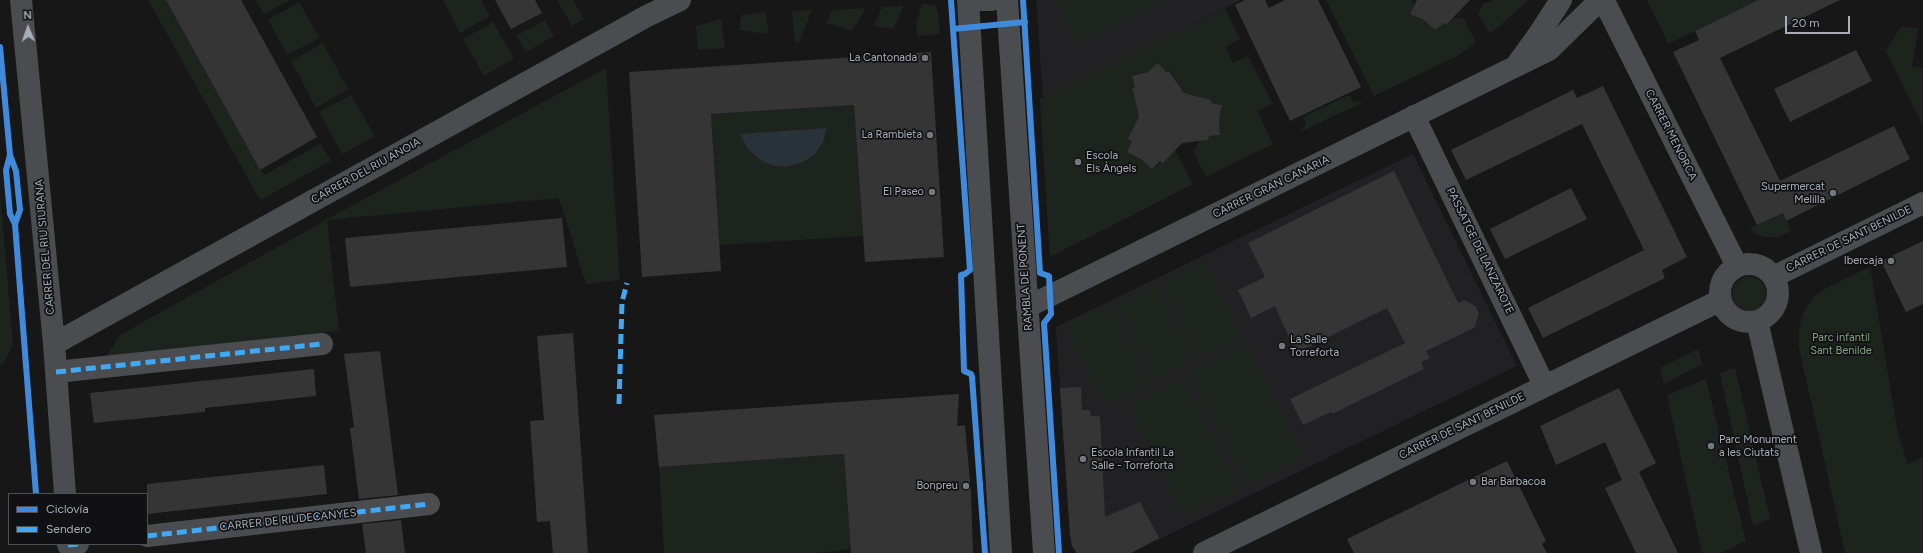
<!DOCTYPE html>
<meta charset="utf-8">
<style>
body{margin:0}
#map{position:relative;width:1923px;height:553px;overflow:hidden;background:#171717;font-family:Figtree,sans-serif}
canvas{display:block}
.legend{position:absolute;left:8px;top:493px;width:140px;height:52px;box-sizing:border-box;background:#111113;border:1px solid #4d4f55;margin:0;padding:5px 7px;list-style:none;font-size:12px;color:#a8adb8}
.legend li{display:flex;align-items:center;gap:8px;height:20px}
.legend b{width:20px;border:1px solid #4d4f55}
.north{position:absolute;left:8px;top:8px;width:40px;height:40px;-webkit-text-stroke:3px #111113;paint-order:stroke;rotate:358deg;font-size:11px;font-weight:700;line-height:16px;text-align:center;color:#a8adb8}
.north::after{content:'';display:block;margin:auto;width:14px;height:18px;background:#a8adb8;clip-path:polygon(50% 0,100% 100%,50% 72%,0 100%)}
.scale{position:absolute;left:1785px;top:16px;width:65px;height:18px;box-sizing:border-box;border:2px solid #a8adb8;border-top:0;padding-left:5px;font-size:12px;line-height:14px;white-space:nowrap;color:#a8adb8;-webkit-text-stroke:3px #111113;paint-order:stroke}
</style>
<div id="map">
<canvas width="1923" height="553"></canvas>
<ul class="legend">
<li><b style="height:5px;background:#408adc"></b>Ciclovía</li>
<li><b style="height:5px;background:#3fa9f5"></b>Sendero</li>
</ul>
<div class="north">N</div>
<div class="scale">20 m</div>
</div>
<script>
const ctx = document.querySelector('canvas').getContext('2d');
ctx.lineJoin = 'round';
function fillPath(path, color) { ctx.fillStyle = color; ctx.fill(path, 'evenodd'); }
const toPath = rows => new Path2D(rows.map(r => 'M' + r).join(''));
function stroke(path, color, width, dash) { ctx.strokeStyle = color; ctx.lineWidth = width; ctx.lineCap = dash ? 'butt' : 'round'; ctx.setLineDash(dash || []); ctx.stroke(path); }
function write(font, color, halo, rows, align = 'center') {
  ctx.font = font + ' Figtree,sans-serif'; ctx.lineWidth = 3.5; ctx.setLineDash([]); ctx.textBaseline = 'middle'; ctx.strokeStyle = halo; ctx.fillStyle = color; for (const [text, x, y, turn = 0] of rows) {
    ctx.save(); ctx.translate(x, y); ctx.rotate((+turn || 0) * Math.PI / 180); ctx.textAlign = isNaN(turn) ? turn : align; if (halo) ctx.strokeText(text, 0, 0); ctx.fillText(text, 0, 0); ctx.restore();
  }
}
const built = toPath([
 [1036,0,1241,0,1105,68,1050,257,1040,99,1043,97],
 [1413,154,1517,366,1131,553,1078,553,1072,546,1070,535,1056,327]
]);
const green = toPath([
 [148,0,166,0,260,170,265,175,321,143,331,161,260,200],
 [256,0,290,0,264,14],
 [443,0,481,0,490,16,460,33],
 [557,0,573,0,584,19,572,26],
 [1056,0,1170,0,1078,44],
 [1326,0,1413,0,1412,2,1415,3,1410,14,1424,20,1435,30,1444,23,1446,25,1453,18,1464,18,1476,43,1457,56,1374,96],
 [1492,0,1529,0,1490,34,1478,14,1483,3,1492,2],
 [1647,0,1758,0,1668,44],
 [299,2,320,38,287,55,268,20],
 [922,3,936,6,939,17,940,34,917,36,916,24],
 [904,6,893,29,874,26,882,7],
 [866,8,852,31,826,23,832,10],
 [1225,8,1240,39,1225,47,1233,63,1248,56,1273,104,1257,111,1273,144,1206,177,1193,151,1199,141,1209,136,1220,135,1219,119,1222,105,1211,103,1211,100,1184,93,1169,71,1148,72,1132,76,1135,87,1132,88,1139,116,1129,139,1132,141,1127,152,1141,159,1152,169,1175,150,1193,184,1050,257,1040,99],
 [812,10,799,43,795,42,792,11],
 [765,12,769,34,739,30,741,15],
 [721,19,725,48,698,50,696,26],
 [545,20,554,36,526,52,516,36],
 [493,22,514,58,484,76,463,39],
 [1901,26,1918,29,1912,66,1923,68,1923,126,1886,51],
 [323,43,348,89,316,108,291,61],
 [606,68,620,280,586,284,559,198,327,220,339,331,105,358,120,335,344,210],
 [351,95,375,136,342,154,319,112],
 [1349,95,1353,102,1364,102,1300,132,1306,125,1303,117],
 [854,105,863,236,719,245,711,114],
 [0,192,13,345,3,364,0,365],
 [1783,213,1791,231,1777,237,1765,237,1755,234,1749,229],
 [1204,260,1242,337,1200,357,1162,280],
 [1870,267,1898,434,1908,464,1923,457,1923,553,1845,553,1799,348,1799,328,1804,311,1815,296,1826,288],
 '1732 294a17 17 0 1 1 34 0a17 17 0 1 1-34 0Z',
 [1157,282,1196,359,1154,380,1115,303],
 [1109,303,1149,384,1105,406,1065,325],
 [1247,342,1304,458,1246,486,1188,371],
 [1698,349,1702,364,1664,384,1660,368],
 [1735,368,1770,519,1753,526,1720,373],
 [1185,378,1240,489,1183,517,1128,406],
 [1706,379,1746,541,1720,553,1702,553,1667,395],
 [844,454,851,549,817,553,664,553,659,467]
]);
const water = toPath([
 [827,128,823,142,815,154,803,162,786,167,771,165,759,159,748,149,740,134]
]);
const building = toPath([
 [166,0,241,0,317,137,260,170],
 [495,0,535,0,542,13,511,29],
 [1245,0,1265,0,1269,8,1285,0,1318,0,1361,87,1290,121,1235,5],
 [1417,0,1470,0,1446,25,1444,23,1435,30,1424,20,1410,14],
 [1758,0,1840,0,1720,58,1780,181,1894,126,1910,159,1786,221,1783,213,1757,225,1673,52,1699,40,1695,31],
 [1856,50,1872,81,1790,122,1774,89],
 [931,52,944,257,865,262,854,105,711,114,721,271,642,277,629,72],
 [1158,63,1166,72,1169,71,1184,93,1211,100,1211,103,1222,105,1219,119,1220,135,1209,136,1208,140,1182,143,1163,163,1160,161,1152,169,1141,159,1127,152,1132,141,1128,139,1139,116,1132,88,1135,87,1132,76,1148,72],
 [1603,86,1687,257,1662,270,1665,278,1543,338,1528,308,1644,250,1582,124,1466,180,1451,150,1573,90,1577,98],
 [1394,171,1458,303,1464,300,1476,306,1479,314,1474,328,1426,351,1430,358,1421,362,1424,369,1332,414,1331,412,1303,425,1290,399,1405,343,1387,308,1296,353,1275,306,1251,318,1238,290,1265,277,1248,243],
 [1571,188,1587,219,1505,259,1490,229],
 [562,218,567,267,350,287,345,238],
 [1923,241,1923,304,1906,312,1881,261],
 [573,333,588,553,553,553,550,521,537,522,530,421,544,420,537,336],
 [380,351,398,495,359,499,350,428,354,427,344,354],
 [314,369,316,396,205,408,205,412,94,423,90,393],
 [1081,387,1082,410,1090,410,1091,416,1100,416,1105,517,1140,502,1159,538,1131,553,1077,553,1072,546,1070,535,1060,388],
 [1619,388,1656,463,1639,472,1678,553,1636,553,1605,488,1622,480,1605,442,1556,465,1540,426],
 [959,394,957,426,965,425,971,493,973,553,851,553,844,454,659,467,654,415],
 [1507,461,1546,541,1542,544,1547,553,1354,553,1347,539],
 [324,465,327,494,147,514,147,484],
 [401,520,405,553,366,553,362,524]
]);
const minor = toPath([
 [21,0,54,344,65,494],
 [968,0,1001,553],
 [979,0,991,0],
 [1007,0,1044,553],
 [1605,3,1737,266],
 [1518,63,1539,34,1561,0],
 [1414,116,1544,385],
 '1720 293a29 29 0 1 1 58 0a29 29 0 1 1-58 0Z',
 [1775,276,1923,203],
 [1027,307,1549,50,1594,6],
 [1757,321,1811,553],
 [54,344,647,16,680,0],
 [56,372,322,344],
 [147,536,429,504],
 [68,545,78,544],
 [1204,553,1721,300]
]);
const quiet = toPath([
 [56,372,322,344],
 [619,404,622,302,627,283],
 [147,536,429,504],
 [68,545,78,544]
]);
const cycleway = toPath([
 [951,0,970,270,965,274,961,275,964,371,971,374,972,377,985,553],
 [1023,0,1040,273,1049,276,1051,314,1044,323,1059,553],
 [953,29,1025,22],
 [0,47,10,155,16,171,20,210,15,224,36,494],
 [10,155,6,170,10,214,15,224]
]);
const markers = [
 [925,58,4,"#757880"],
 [930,135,4,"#757880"],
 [1078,162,4,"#757880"],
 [932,192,4,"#757880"],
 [1833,193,4,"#757880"],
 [1891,261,4,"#757880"],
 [1282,346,4,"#757880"],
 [1711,446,4,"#757880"],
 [1083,459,4,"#757880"],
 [1473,482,4,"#757880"],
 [966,486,4,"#757880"]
];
const poiNames = [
 ["La Cantonada",917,58],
 ["La Rambleta",922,135],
 ["Escola",1086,156,"left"],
 ["Els Àngels",1086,169,"left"],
 ["Supermercat",1825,187],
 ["Melilla",1825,200],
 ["El Paseo",924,192],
 ["Ibercaja",1883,261],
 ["La Salle",1290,340,"left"],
 ["Torreforta",1290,353,"left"],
 ["Parc Monument",1719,440,"left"],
 ["a les Ciutats",1719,453,"left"],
 ["Escola Infantil La",1091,453,"left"],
 ["Salle - Torreforta",1091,466,"left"],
 ["Bar Barbacoa",1481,482,"left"],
 ["Bonpreu",958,486]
];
const streetNames = [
 ["CARRER MENORCA",1671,135,63],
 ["CARRER DEL RIU ANOIA",366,171,-29],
 ["CARRER GRAN CANARIA",1271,187,-26],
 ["CARRER DE SANT BENILDE",1849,239,-26],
 ["CARRER DEL RIU SIURANA",45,247,-95],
 ["PASSATGE DE LANZAROTE",1480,251,64],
 ["RAMBLA DE PONENT",1025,277,-94],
 ["CARRER DE SANT BENILDE",1462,426,-26],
 ["CARRER DE RIUDECANYES",288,520,-6]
];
const parkNames = [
 ["Parc infantil",1841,338],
 ["Sant Benilde",1841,351]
];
fillPath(built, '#212123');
fillPath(green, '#1d241e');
fillPath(water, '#2a3239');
fillPath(building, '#353536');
stroke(minor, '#4b4c50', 22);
stroke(quiet, '#3fa9f5', 5, [10, 5]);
stroke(cycleway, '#408adc', 6);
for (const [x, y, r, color] of markers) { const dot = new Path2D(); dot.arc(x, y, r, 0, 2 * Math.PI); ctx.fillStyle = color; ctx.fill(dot); stroke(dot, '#111113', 1.5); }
write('11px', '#a8adb8', '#111113', poiNames, 'right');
write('11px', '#a8adb8', '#111113', streetNames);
write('11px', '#7fa381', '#111113', parkNames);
</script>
